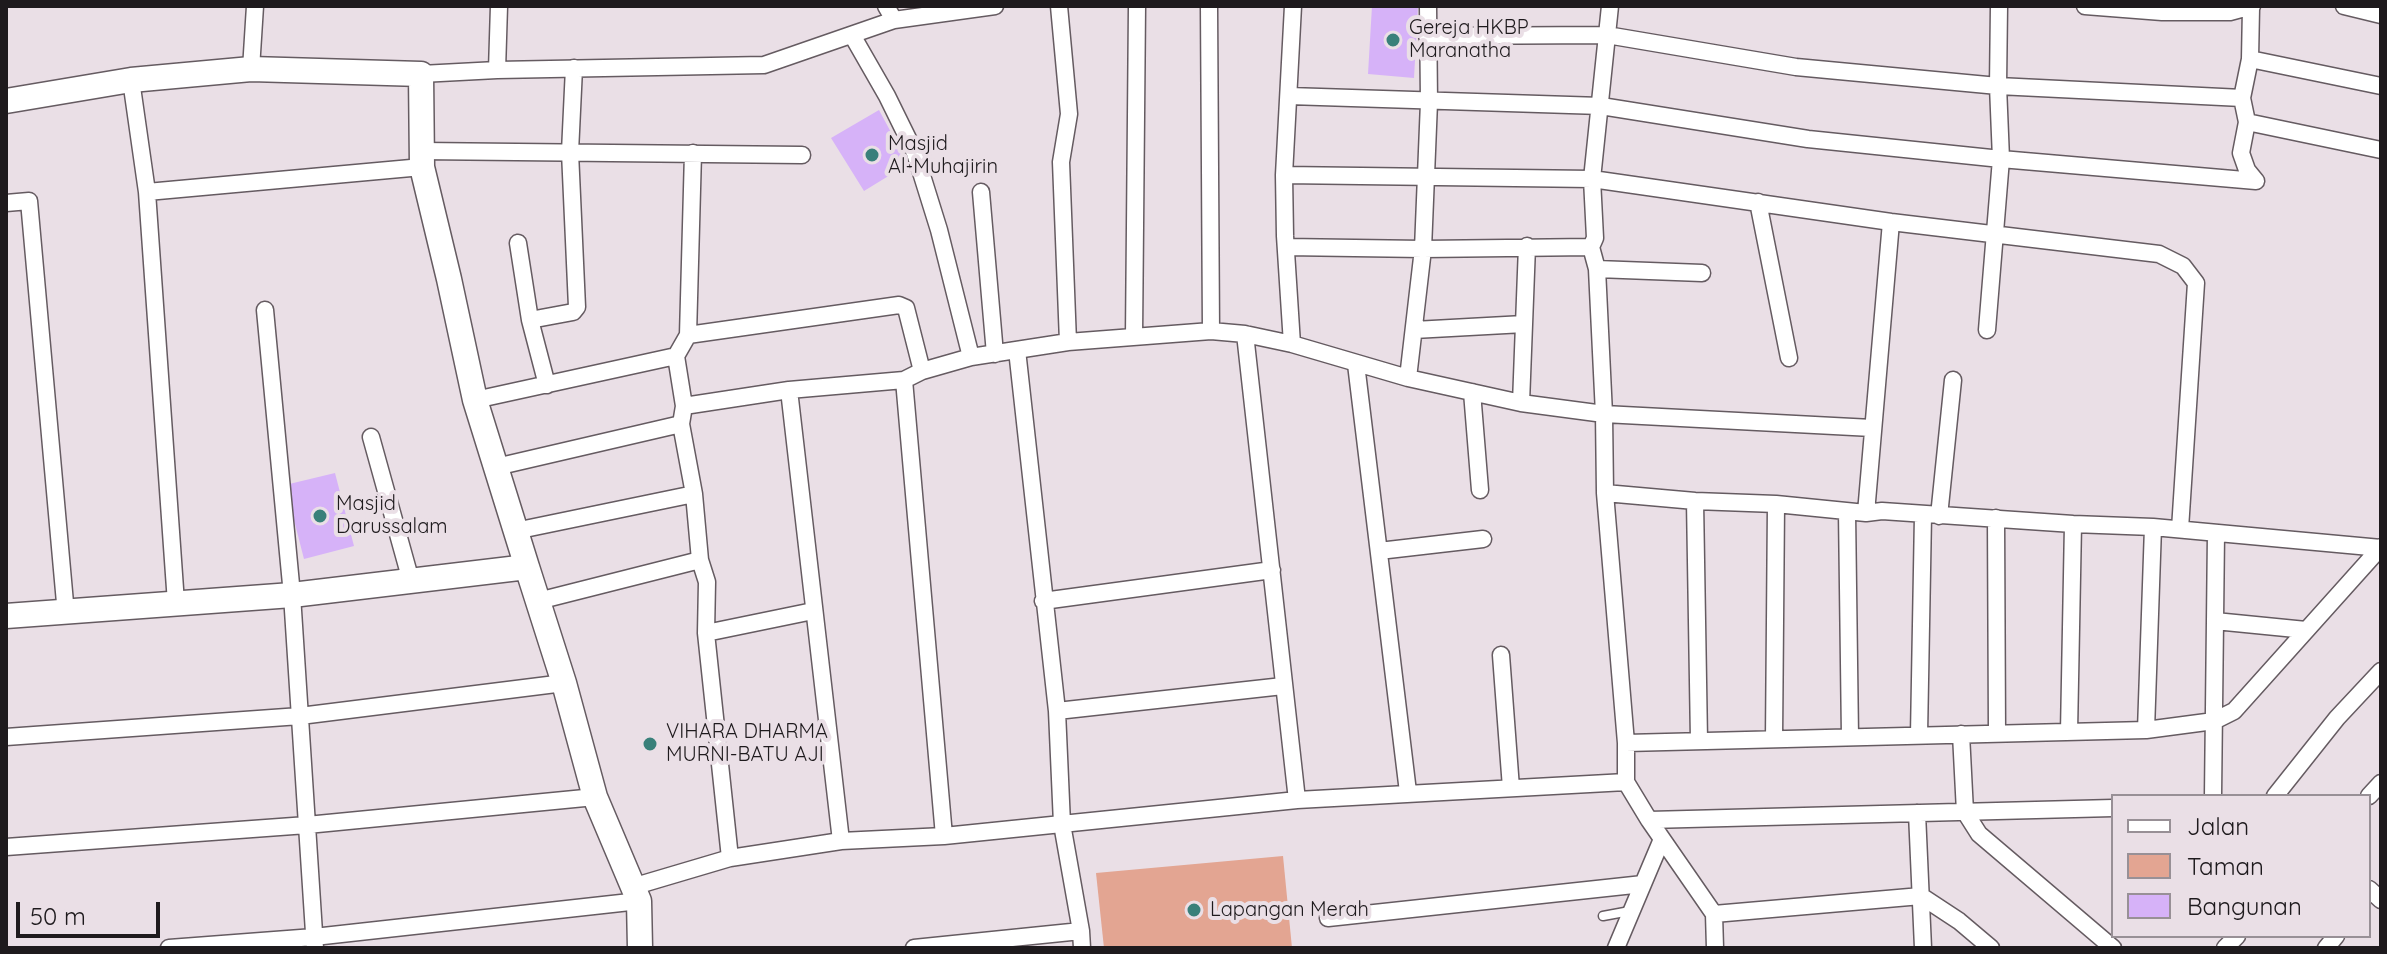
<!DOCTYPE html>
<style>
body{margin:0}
#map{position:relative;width:2387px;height:954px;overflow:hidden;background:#eadfe6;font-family:Quicksand,sans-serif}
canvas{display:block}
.frame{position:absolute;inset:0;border:8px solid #1e1a1d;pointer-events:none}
.legend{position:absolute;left:2111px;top:794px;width:260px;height:144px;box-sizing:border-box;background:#eadfe6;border:2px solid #989096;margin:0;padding:10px 14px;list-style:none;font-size:24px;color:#1e1a1d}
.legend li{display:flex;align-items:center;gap:16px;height:40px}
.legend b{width:40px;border:2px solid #989096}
.scale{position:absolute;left:16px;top:902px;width:144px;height:36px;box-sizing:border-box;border:4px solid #1e1a1d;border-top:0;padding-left:10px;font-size:24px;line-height:28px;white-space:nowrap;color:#1e1a1d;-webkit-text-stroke:6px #eadfe6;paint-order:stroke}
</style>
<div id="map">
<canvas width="2387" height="954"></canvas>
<div class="frame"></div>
<ul class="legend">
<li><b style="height:10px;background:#fff"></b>Jalan</li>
<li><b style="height:22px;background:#e3a592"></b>Taman</li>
<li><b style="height:22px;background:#d6b2f8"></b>Bangunan</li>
</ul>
<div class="scale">50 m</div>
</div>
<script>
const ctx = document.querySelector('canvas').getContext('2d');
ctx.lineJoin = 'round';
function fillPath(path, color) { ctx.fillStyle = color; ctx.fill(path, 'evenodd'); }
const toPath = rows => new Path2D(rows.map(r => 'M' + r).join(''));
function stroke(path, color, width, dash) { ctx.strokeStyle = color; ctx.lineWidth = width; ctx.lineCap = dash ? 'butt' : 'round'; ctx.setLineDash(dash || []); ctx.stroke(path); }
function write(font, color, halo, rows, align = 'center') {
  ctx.font = font + ' Quicksand,sans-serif'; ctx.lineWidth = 8; ctx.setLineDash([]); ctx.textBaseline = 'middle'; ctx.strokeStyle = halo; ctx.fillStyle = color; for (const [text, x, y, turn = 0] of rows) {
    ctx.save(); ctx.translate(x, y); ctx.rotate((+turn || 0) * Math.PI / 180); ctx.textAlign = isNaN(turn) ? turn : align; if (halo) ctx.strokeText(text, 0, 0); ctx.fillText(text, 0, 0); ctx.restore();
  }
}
const green = toPath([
 [1283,856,1292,948,1104,948,1096,873]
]);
const building = toPath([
 [1372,6,1418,6,1414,78,1368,74],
 [879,110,908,164,864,191,831,138],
 [335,473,354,546,304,559,285,485]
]);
const lane = toPath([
 [1603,916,1630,911]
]);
const street = toPath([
 [886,6,894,20],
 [1059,6,1069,114,1061,162,1068,342],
 [1209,6,1211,331],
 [1610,6,1592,179,1595,238,1591,247,1597,269,1604,414,1605,493,1626,743,1626,782,1649,820,1714,914,1715,948],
 [2085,6,2162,12,2230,12,2252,6],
 [2344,6,2381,15],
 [2251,8,2250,59,2242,98,2247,122,2241,153,2247,170,2256,181],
 [852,35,887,96,915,153,939,230,971,357],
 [1427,36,1607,35,1796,67,1998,86,2242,98],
 [2250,59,2381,86],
 [251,69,255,6],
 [497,70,499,6],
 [421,74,497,70,764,65,894,20,995,6],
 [131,80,147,192,176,603],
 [1289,96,1601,106,1808,139,2001,159,2256,181],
 [2247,122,2381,150],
 [421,151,802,155],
 [1284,175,1592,179,1891,222,2159,254,2183,266,2196,283,2180,529],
 [147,192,422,167],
 [981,192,995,354],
 [1758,202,1789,358],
 [6,203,29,201,66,614],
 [518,243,530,320],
 [1286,247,1423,249,1591,247],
 [1597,269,1702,273],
 [265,310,292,595,315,948],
 [1414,330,1524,324],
 [1987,330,2001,159,1998,86,1999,6],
 [1245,334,1297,800],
 [688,335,693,153],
 [1134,336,1137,6],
 [1292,344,1285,236,1284,175,1293,6],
 [1017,350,1057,711,1062,824,1081,931,1082,948],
 [1356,364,1408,792],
 [1408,378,1423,249,1429,102,1428,6],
 [904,380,944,836],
 [547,385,530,320,573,312,577,307,570,152,574,68],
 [789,390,841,841],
 [1472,392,1480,490],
 [475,400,676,356],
 [1521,403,1527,246],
 [684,406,789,390,904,380,922,371,971,357,1068,342,1211,331,1245,334,1292,344,1408,378,1521,403,1604,414,1872,428],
 [371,437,411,581],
 [496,467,681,424],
 [1605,493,1695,501,1776,504,1866,513,1882,511,2073,524,2153,527,2381,548],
 [1695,501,1699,741],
 [1847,512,1850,737],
 [1866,513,1891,222],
 [1939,516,1953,380],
 [1996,518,1997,733],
 [515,531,694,494],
 [1379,551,1483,539],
 [538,601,700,560],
 [1043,601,1272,570],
 [2215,621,2306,630],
 [706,633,813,611],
 [1501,655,1511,788],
 [1057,711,1283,686],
 [2146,730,2153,527],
 [2069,732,2073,524],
 [1961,734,1965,812,1979,834,2113,948],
 [1919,735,1923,515],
 [6,737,300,716,564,683],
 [1774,739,1776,504],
 [1626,743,2146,730,2214,721,2234,711,2381,547],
 [2213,796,2216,533],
 [2275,796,2337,718,2381,671],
 [2369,796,2381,783],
 [1917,813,1923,948],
 [1649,820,2113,808],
 [6,847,307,825,595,797],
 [730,858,706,633,707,582,700,560,694,494,681,424,684,406,676,356,688,335,899,305,906,308,922,371],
 [632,887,730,858,841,841,944,836,1297,800,1626,782],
 [2369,889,2381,900],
 [1714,914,1921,896,1959,921,1991,948],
 [1328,918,1643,884],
 [169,948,314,937,639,901],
 [914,948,1081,931],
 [1616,948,1662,839],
 [2225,948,2237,936],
 [2326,948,2336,936]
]);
const secondary = toPath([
 [6,101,131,80,251,69,421,74,422,167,449,279,475,400,527,567],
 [6,616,292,595,527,567,564,683,595,797,639,901,640,948]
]);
const markers = [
 [1393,40,8,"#39807a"],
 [872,155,8,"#39807a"],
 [320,516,8,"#39807a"],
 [650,744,8,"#39807a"],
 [1194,910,8,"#39807a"]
];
const poiNames = [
 ["Gereja HKBP",1409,28],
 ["Maranatha",1409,51],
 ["Masjid",888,144],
 ["Al-Muhajirin",888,167],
 ["Masjid",336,504],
 ["Darussalam",336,527],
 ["VIHARA DHARMA",666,732],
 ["MURNI-BATU AJI",666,755],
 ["Lapangan Merah",1210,910]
];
fillPath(green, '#e3a592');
fillPath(building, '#d6b2f8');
stroke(lane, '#655b61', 11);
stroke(street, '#655b61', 19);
stroke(secondary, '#655b61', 27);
stroke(lane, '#fff', 8);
stroke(street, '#fff', 16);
stroke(secondary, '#fff', 24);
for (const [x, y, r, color] of markers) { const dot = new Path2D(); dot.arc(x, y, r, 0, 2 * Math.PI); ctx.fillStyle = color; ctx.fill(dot); stroke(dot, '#eadfe6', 3); }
write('20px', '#1e1a1d', '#eadfe6', poiNames, 'left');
</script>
